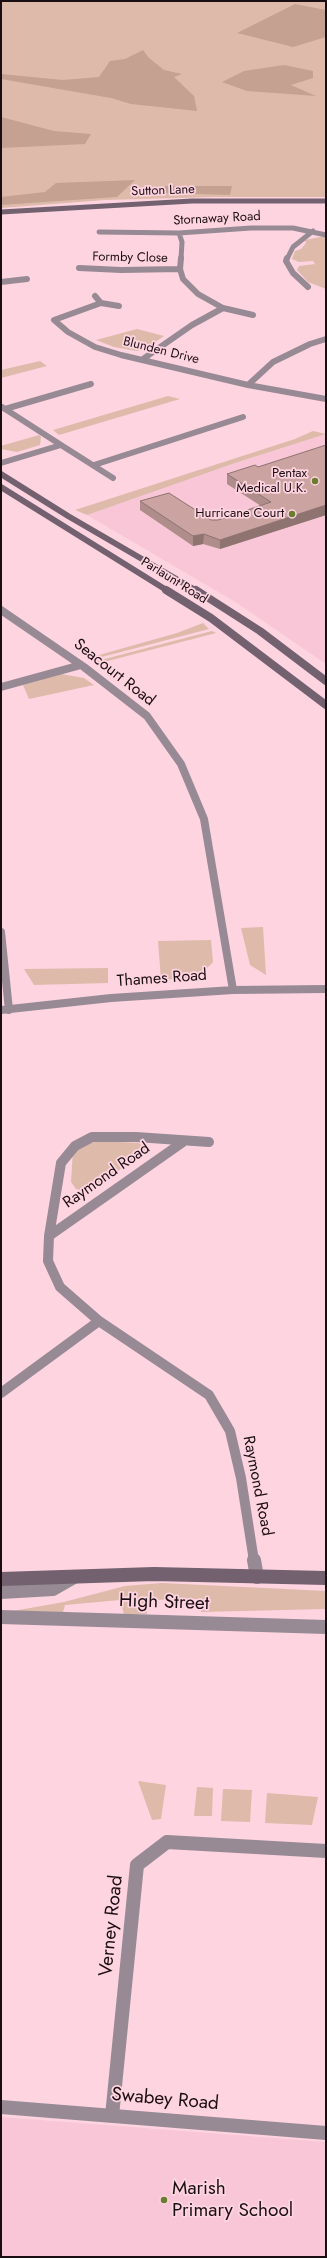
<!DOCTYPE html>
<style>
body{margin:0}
#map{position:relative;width:327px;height:2258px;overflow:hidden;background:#fed4e1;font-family:Jost,sans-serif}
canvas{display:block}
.frame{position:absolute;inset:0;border:2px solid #1b0e13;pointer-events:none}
</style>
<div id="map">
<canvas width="327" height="2258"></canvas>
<div class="frame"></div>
</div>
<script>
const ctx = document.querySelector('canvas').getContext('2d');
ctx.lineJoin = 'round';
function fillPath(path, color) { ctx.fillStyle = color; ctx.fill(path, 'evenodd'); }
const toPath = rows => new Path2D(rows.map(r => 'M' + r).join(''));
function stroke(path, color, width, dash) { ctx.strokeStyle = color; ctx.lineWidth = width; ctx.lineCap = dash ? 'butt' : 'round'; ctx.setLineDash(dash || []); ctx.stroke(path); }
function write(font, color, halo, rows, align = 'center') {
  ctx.font = font + ' Jost,sans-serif'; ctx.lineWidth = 3.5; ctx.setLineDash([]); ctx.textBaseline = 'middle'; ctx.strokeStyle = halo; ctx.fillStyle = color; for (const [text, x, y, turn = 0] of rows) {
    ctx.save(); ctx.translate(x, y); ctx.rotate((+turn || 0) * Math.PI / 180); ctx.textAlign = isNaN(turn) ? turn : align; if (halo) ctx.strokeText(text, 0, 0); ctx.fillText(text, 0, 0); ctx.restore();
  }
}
const built = toPath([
 [326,434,326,664,237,603,87,515,238,462],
 [1,2117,326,2142,326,2257,1,2257]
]);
const green = toPath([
 [1,1,326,1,326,197,214,197,105,200,1,208],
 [326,236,326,289,308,282,297,270,299,266,315,264,313,261,299,262,292,259,295,251,301,249,306,243,305,240],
 [137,329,164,336,144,350,137,351,114,347,96,340],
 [40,361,47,366,1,378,1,370],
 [168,396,180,399,59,435,53,430],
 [313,431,326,434,238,462,87,515,75,510,295,439],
 [39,435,41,437,40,445,17,452,1,449,1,446],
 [203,623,209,629,94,659,92,657,177,633],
 [212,631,216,633,100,663,97,661],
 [61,674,84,678,94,685,29,699,23,685],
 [263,927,266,975,250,965,241,928],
 [211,940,213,962,198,977,161,980,158,941],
 [108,968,108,983,34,985,24,969],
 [100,1141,139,1143,146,1150,94,1189,85,1191,76,1189,71,1182,73,1150,86,1144],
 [162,1583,326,1591,326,1609,201,1612,199,1599,146,1600,147,1614,124,1614,120,1600,65,1605,62,1616,13,1611,64,1602,125,1586],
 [138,1781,166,1785,161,1819,152,1820],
 [197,1787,213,1788,212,1816,194,1816],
 [223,1789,252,1790,250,1822,221,1821],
 [267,1793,318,1797,312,1825,265,1823]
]);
const forest = toPath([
 [295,4,326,10,326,37,293,47,237,33],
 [143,50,148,57,164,70,182,74,174,77,194,96,197,111,131,104,111,98,1,79,1,74,63,80,99,77,110,61,125,59],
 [284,65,313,71,313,78,291,85,316,96,247,91,222,82,244,71],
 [1,117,54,131,91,134,85,144,1,148],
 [135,180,117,197,1,205,1,197,45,192,56,183],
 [165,186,232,186,230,195,165,193]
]);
const streetFar4 = toPath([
 [99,232,179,233,251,228,293,228,326,235],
 [179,233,182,242,181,259],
 [287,259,293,247,313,231]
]);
const streetFar3 = toPath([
 [287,258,286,261,293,273,308,287],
 [79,268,121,270,180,269],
 [1,282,27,279],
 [95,296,101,303,54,320,68,332,95,347,121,355,248,385,326,399],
 [101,303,119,306],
 [223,308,253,315],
 [143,359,192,325,223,308,198,294,183,279,180,269,181,258],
 [248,385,273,362,310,344,326,339],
 [2,407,61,445],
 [5,409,91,384],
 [1,463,61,445,113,478],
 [94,465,243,417]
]);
const streetFar2 = toPath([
 [1,610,84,667,147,716,181,764,204,819,233,990],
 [1,687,81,665],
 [1,932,9,1010],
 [1,1010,111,998,233,990,326,989]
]);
const streetFar1 = toPath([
 [209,1142,136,1137,92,1137,75,1146,61,1163,49,1236,48,1261,60,1287,99,1321,209,1395,230,1431,241,1478,254,1561],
 [49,1236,183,1142],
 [1,1393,99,1321]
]);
const street = toPath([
 [254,1560,257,1577],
 [1,1592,53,1589,74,1577],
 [1,1617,326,1627],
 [1,2107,326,2133],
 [112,2116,137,1865,167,1842,326,1851]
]);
const secondaryFar3 = toPath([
 [1,212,192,201,326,201]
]);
const secondaryFar2 = toPath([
 [1,474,68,516,197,591],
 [1,487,168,591]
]);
const secondaryFar1 = toPath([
 [166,590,211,618,326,705],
 [196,590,260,631,326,681]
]);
const secondary = toPath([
 [1,1579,154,1574,326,1578]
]);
const wall = toPath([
 [258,467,326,515,220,549,203,544,193,546,140,510,140,501,211,520,218,520,261,506,227,484,227,474]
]);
const shadedWall = toPath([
 [326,505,326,515,220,549,220,540],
 [204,534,203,544,193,546,193,536]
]);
const building = toPath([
 [326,445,326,505,220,540,204,534,193,536,140,501,169,493,211,520,218,520,271,502,227,474,255,465,258,467,326,445]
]);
const markers = [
 [315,481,4,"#6a7d2d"],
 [292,514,4,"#6a7d2d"],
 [164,2200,4,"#6a7d2d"]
];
const farStreetnames = [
 ["Sutton Lane",163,191,-2],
 ["Stornaway Road",217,219,-3],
 ["Formby Close",130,258,1],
 ["Blunden Drive",161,351,14],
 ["Parlaunt Road",174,581,32]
];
const farPoinames = [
 ["Pentax",307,474],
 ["Medical U.K.",307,489],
 ["Hurricane Court",284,514]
];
const streetNames = [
 ["Seacourt Road",114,673,38],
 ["Thames Road",162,979,-4],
 ["Raymond Road",107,1176,-35],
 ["Raymond Road",257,1486,79]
];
const nearStreetnames = [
 ["High Street",164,1603,2],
 ["Verney Road",112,1926,-84],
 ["Swabey Road",165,2100,5]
];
const nearPoinames = [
 ["Marish",172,2189],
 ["Primary School",172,2211]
];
fillPath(built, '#f8c6d6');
fillPath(green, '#ddbaaa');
fillPath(forest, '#c4a191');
stroke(streetFar4, '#978a94', 5);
stroke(streetFar3, '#978a94', 6);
stroke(streetFar2, '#978a94', 8);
stroke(streetFar1, '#978a94', 10);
stroke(street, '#978a94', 14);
stroke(secondaryFar3, '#736170', 5);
stroke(secondaryFar2, '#736170', 6);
stroke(secondaryFar1, '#736170', 8);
stroke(secondary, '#736170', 14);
fillPath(wall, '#af8d8a');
fillPath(shadedWall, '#8e7371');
fillPath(building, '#cba4a1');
stroke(building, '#8e7371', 1);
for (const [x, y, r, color] of markers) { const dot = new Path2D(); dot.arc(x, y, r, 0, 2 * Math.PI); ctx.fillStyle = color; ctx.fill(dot); stroke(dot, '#fed4e1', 1.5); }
write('13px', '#1b0e13', '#fed4e1', farStreetnames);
write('13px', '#1b0e13', '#fed4e1', farPoinames, 'right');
write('16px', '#1b0e13', '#fed4e1', streetNames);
write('19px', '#1b0e13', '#fed4e1', nearStreetnames);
write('19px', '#1b0e13', '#fed4e1', nearPoinames, 'left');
</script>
